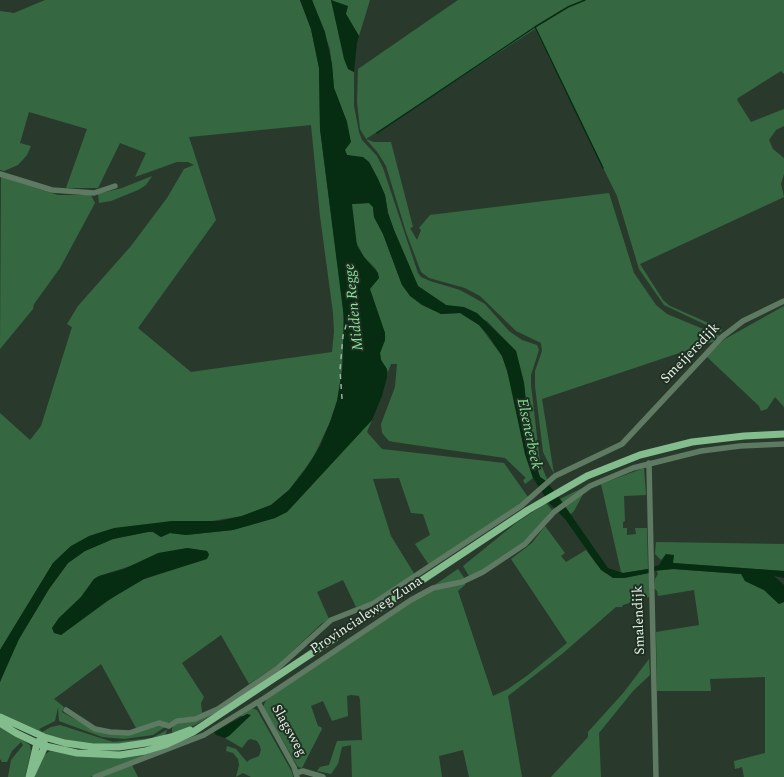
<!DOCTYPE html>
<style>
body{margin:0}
canvas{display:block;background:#293a2c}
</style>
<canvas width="784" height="777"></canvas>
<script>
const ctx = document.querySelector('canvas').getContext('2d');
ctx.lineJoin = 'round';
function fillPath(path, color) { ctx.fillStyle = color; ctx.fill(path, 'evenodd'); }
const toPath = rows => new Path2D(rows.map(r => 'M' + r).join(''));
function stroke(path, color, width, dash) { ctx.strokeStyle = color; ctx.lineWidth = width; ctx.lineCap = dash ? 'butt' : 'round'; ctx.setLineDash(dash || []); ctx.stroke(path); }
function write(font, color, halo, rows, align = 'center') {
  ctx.font = font + ' Spectral,serif'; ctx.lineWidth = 4; ctx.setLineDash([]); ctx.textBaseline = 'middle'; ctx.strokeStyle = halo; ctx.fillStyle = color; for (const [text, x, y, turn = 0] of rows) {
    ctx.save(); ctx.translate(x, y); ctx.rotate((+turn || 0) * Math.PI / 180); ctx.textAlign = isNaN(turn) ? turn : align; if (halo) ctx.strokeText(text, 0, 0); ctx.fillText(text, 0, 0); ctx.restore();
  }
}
const green = toPath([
 [45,0,300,0,311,29,319,68,320,129,343,307,344,357,337,401,330,422,313,458,289,490,271,505,242,516,206,522,172,521,71,546,53,563,0,650,0,413,30,440,41,426,72,327,67,324,78,306,131,246,167,198,184,169,194,165,188,162,177,162,135,177,146,153,120,143,98,188,66,188,87,129,29,112,20,143,31,146,27,155,18,165,4,171,0,170,0,11,14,13],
 [311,125,320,216,333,313,334,332,332,352,191,372,138,328,216,220,189,137],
 [312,0,331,0,348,69,354,72,354,106,359,132,362,140,377,156,383,168,418,273,421,277,430,281,460,290,478,300,485,304,509,331,522,340,537,345,539,350,531,375,531,385,540,462,547,479,546,481,540,477,531,450,524,383,516,351,487,321,446,305,418,286,394,230,388,213,385,195,378,179,369,162,347,155,345,150,347,122,334,88,330,49],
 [332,0,370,0,359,36,346,14],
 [458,0,784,0,784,74,781,71,738,98,737,100,751,122,784,109,784,126,776,130,769,140,773,149,784,158,784,174,781,184,784,197,640,264,663,300,670,306,722,329,721,332,664,305,639,269,617,196,535,29,366,139,374,142,391,142,413,227,410,228,417,240,421,230,419,228,430,215,609,193,634,273,656,305,667,314,720,336,715,341,542,399,554,474,543,452,535,386,535,371,542,351,541,343,516,331,480,296,465,288,429,278,421,272,406,232,386,166,378,153,366,139,360,129,357,102,358,69],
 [152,176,146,185,138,190,111,201,99,203,98,194,122,188],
 [1,177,58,195,91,195,95,203,60,268,34,304,33,309,0,349],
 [369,203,373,207,374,217,383,234,402,285,441,314,460,313,479,325,502,356,513,390,525,454,533,478,525,484,523,480,526,478,505,458,394,442,389,441,382,433,381,424,395,387,397,364,391,364,388,372,381,360,380,353,385,340,385,333,369,289,379,278,376,269,364,257,355,240,351,204],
 [784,306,784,407,775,397,767,409,761,411,759,406,706,356,725,339],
 [372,420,367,432,382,449,504,463,528,497,516,507,429,565,415,544,430,535,423,514,411,513,399,478,373,479,391,536,415,575,376,600,356,607,343,580,317,592,329,619,321,624,278,665,249,684,221,635,182,663,204,697,201,703,202,713,193,717,179,718,168,723,136,728,101,664,54,699,64,707,62,712,94,730,117,735,158,726,165,727,153,735,124,739,102,737,59,721,58,707,55,721,39,729,42,732,51,727,60,725,113,742,152,738,167,730,165,736,134,744,92,746,42,734,0,714,0,682,3,673,19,639,49,589,68,563,85,551,113,539,148,532,153,532,161,537,170,533,186,535,233,530,275,518,287,512],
 [187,548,207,551,209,554,144,579,123,590,61,635,52,628,59,618,81,597,94,579,99,576],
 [644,468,646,495,624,496,625,521,623,522,623,528,627,528,627,535,636,534,635,528,647,528,648,569,623,573,621,572,601,484],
 [588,485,574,511,570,515,560,499],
 [546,503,552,510,524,543,473,576,469,576,463,566,516,523],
 [545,526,565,553,561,556,566,562,586,550,597,565,624,578,649,573,649,597,623,605,622,607,616,607,562,654,508,696,522,777,469,777,463,750,439,756,442,777,352,777,351,745,342,747,338,764,331,774,317,771,320,767,329,765,337,741,362,740,360,700,359,696,351,695,347,696,348,716,332,721,323,701,311,706,318,726,321,727,322,729,302,768,298,767,263,707,266,700,458,569,465,579,465,585,458,591,493,696,508,689,528,675,567,643,511,559,532,543],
 [656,542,784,544,784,571,673,563,666,554,661,560,655,554],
 [674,569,742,574,745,581,764,590,779,604,784,602,784,777,744,777,742,767,735,769,734,761,765,753,765,677,710,679,711,691,657,691,656,632,699,625,694,590,658,596,657,591,654,588,655,579,658,574,656,570],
 [649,659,650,675,633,691,599,733,601,777,551,777,588,737,588,732,624,692],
 [252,708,257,710,292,772,293,777,251,777,243,773,236,777,239,765,238,759,233,753,226,751,227,746,236,749,247,762,249,760,259,756,261,750,260,746,257,741,251,739,248,740,242,748,225,738,250,716,240,716],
 [218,712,195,725,177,733,172,732,172,729,174,724],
 [0,726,30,745,31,751,25,777,8,777,11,760,23,745,21,742,12,751,7,762,2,762,0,759],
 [171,746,90,777,33,777,44,755,50,751,81,756],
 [132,765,138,777,100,777]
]);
const water = toPath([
 [300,0,312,0,325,32,332,64,334,88,347,122,351,142,345,150,347,155,363,157,369,162,378,179,385,195,388,213,394,230,418,286,446,305,464,307,477,313,516,351,524,383,531,450,540,477,546,481,560,499,608,568,623,573,648,569,659,565,666,554,674,555,673,563,784,571,784,578,774,576,784,585,784,602,779,604,764,590,745,581,741,574,673,569,654,571,649,573,624,578,613,578,601,570,565,519,549,503,533,478,525,454,507,370,502,356,488,335,479,325,460,313,441,314,422,305,410,296,402,285,383,234,374,217,373,207,369,203,352,204,357,246,364,257,378,273,379,278,370,289,385,333,385,340,380,353,381,360,387,369,387,377,382,396,372,420,287,512,275,518,233,530,186,535,170,533,161,537,153,532,148,532,113,539,85,551,68,563,49,589,19,639,0,682,0,650,53,563,71,546,89,536,114,528,172,521,219,521,242,516,271,505,289,490,305,470,320,446,330,422,337,401,342,372,344,318,320,129,319,68,311,29],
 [331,0,348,6,346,14,359,36,357,43,354,72,348,69,344,59],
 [187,548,207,551,209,555,207,559,144,579,107,601,61,635,54,633,52,628,59,618,81,597,94,579,99,576,124,569,158,553],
 [247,714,251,715,229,736,225,738,216,735,214,732]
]);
const stream = toPath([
 [585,0,568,7,535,27,603,168],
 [377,133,535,27]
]);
const minor = toPath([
 [0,174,52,190,94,193,115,186],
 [649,463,656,777],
 [258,702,294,767,297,777],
 [66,710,95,729,110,732,129,733,159,723,169,726],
 [169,726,177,721,195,719,218,709,278,668,331,620,374,603,521,506,555,476,622,444,722,337,743,321,784,301],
 [296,773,303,771,323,777],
 [95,777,204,735,266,697,411,600,433,588,462,582,483,572,525,544,554,512,590,486,633,468,701,451,740,446,784,444]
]);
const major = toPath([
 [0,717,44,737,65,743,93,747,119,747,146,743,171,737,190,730],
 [0,723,16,733,41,745,77,753,120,755,145,751,165,745,193,732,528,510,587,476,640,455,692,442,744,436,784,434],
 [32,774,45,746,44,742],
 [29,777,37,743,40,740]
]);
const rail = toPath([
 [342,399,340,370,343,336,349,315]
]);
const streetNames = [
 ["Smeijersdijk",691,354,-46],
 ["Provincialeweg Zuna",367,616,-33],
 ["Smalendijk",640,620,-92],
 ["Slagsweg",288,731,61]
];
const waterNames = [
 ["Midden Regge",355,307,-96],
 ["Elsenerbeek",528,434,78]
];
fillPath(green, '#356840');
fillPath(water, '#062c11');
stroke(stream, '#062c11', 1.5);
stroke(minor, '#5e7a62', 5.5);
stroke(major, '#83bd8d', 7);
stroke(rail, '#a1aea3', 1.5, [5, 5]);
write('14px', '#e6f0e7', '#1f3022', streetNames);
write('italic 15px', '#87e499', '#1f3022', waterNames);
</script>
